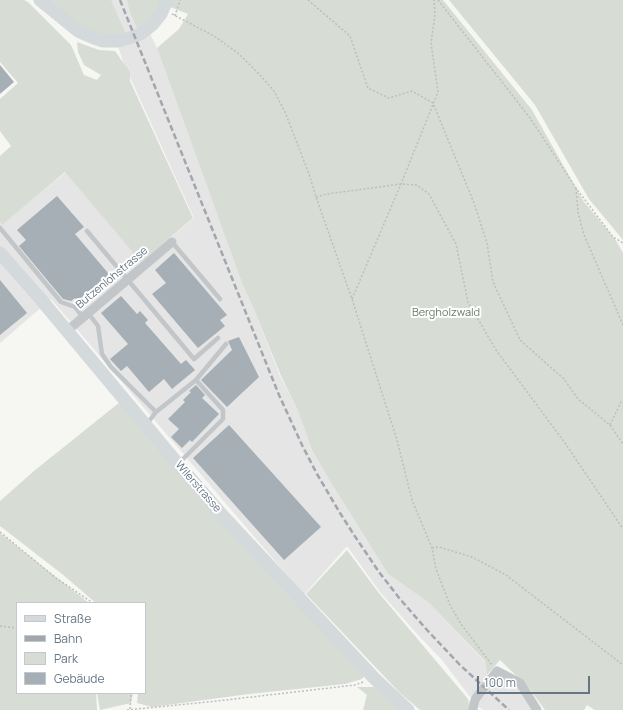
<!DOCTYPE html>
<meta charset="utf-8">
<style>
body{margin:0}
#map{position:relative;width:623px;height:710px;overflow:hidden;background:#f6f6f3;font-family:Manrope,sans-serif}
canvas{display:block}
.legend{position:absolute;left:16px;top:602px;width:130px;height:92px;box-sizing:border-box;background:#fff;border:1px solid #c2c8ce;margin:0;padding:5px 7px;list-style:none;font-size:12px;color:#667684}
.legend li{display:flex;align-items:center;gap:8px;height:20px}
.legend b{width:20px;border:1px solid #c2c8ce}
.scale{position:absolute;left:477px;top:676px;width:113px;height:18px;box-sizing:border-box;border:2px solid #667684;border-top:0;padding-left:5px;font-size:12px;line-height:14px;white-space:nowrap;color:#667684;-webkit-text-stroke:3px #fff;paint-order:stroke}
</style>
<div id="map">
<canvas width="623" height="710"></canvas>
<ul class="legend">
<li><b style="height:5px;background:#d4d9dc"></b>Straße</li>
<li><b style="height:5px;background:#a1a7ad"></b>Bahn</li>
<li><b style="height:11px;background:#d7ddd4"></b>Park</li>
<li><b style="height:11px;background:#a6afb5"></b>Gebäude</li>
</ul>
<div class="scale">100 m</div>
</div>
<script>
const ctx = document.querySelector('canvas').getContext('2d');
ctx.lineJoin = 'round';
function fillPath(path, color) { ctx.fillStyle = color; ctx.fill(path, 'evenodd'); }
const toPath = rows => new Path2D(rows.map(r => 'M' + r).join(''));
function stroke(path, color, width, dash) { ctx.strokeStyle = color; ctx.lineWidth = width; ctx.lineCap = dash ? 'butt' : 'round'; ctx.setLineDash(dash || []); ctx.stroke(path); }
function write(font, color, halo, rows, align = 'center') {
  ctx.font = font + ' Manrope,sans-serif'; ctx.lineWidth = 4; ctx.setLineDash([]); ctx.textBaseline = 'middle'; ctx.strokeStyle = halo; ctx.fillStyle = color; for (const [text, x, y, turn = 0] of rows) {
    ctx.save(); ctx.translate(x, y); ctx.rotate((+turn || 0) * Math.PI / 180); ctx.textAlign = isNaN(turn) ? turn : align; if (halo) ctx.strokeText(text, 0, 0); ctx.fillText(text, 0, 0); ctx.restore();
  }
}
const built = toPath([
 [104,0,133,0,157,48,243,286,253,307,280,376,298,411,312,450,330,481,388,574,428,602,485,662,487,675,495,682,505,680,516,685,533,710,484,710,477,706,442,660,418,635,380,592,347,546,304,595,51,299,0,343,0,222,2,224,66,172,141,262,194,218,124,64,109,20]
]);
const green = toPath([
 [0,0,24,0,28,2,71,45,84,75,97,80,101,75,84,65,78,52,77,42,99,50,115,51,130,72,130,81,193,218,141,262,65,172,2,225,0,222,0,156,11,146,0,131,0,99,18,83,0,62],
 [47,0,111,0,125,32,117,36,101,35,76,25],
 [127,0,443,0,532,110,584,202,615,239,623,253,623,710,595,710,587,705,584,710,545,710,528,687,500,660,487,675,485,661,428,602,388,574,330,481,312,450,298,411,281,376,253,307,243,286,157,48,179,29,188,14,163,4,147,21,137,28,130,12],
 [449,0,623,0,623,240,589,199,535,105],
 [120,402,365,675,362,679,345,684,249,694,152,707,137,703,138,693,145,693,145,603,96,603,62,574,0,526,0,501,34,471],
 [0,533,89,603,17,603,17,693,96,693,97,710,0,710],
 [347,550,378,592,468,699,470,710,420,710,400,693,306,594],
 [357,687,374,687,402,710,363,710,367,695],
 [97,693,133,693,131,703,100,710]
]);
const building = toPath([
 [0,65,14,82,0,94],
 [57,196,84,227,75,234,108,273,107,285,82,306,75,298,71,301,63,299,19,246,26,240,17,230],
 [174,253,227,315,220,320,225,326,198,348,152,294,166,283,155,270],
 [0,280,27,313,0,335],
 [121,296,137,314,140,311,148,320,145,323,181,364,186,360,195,370,172,389,164,379,149,392,127,366,121,371,110,359,128,344,101,313],
 [239,337,259,377,227,407,201,380,232,350,228,341],
 [196,385,205,395,202,398,219,414,192,442,190,440,182,448,171,437,179,429,168,419,185,402,183,400,191,392,189,391],
 [229,425,321,527,284,560,193,458]
]);
const path = toPath([
 [308,0,350,36,368,88,389,98,412,91,433,103,474,203,487,243,493,282,520,340,564,379,578,399,610,425,623,444],
 [438,0,530,118,576,188,613,237,623,243],
 [172,14,214,36,238,53,259,74,274,91,285,112,309,174,316,197,352,299,397,440,412,500,432,548,436,569,450,605,461,624,492,665],
 [175,16,180,0],
 [576,188,578,212,584,235,623,325],
 [316,197,327,194,401,184,417,185,429,194,456,244,468,302,496,350,565,443,623,529],
 [352,299,401,184,438,92,431,43,435,15,434,0],
 [610,425,621,402,623,400],
 [0,532,56,578,93,603],
 [432,548,439,547,472,557,506,575,623,665],
 [0,626,17,628],
 [130,709,131,693],
 [127,710,217,701,355,685,363,682]
]);
const lane = toPath([
 [0,228,61,302,75,307,83,317],
 [87,231,194,359,218,338],
 [172,242,220,299],
 [88,313,98,326,102,354,111,367,156,412],
 [196,380,226,344],
 [146,425,156,412,196,380,223,410,223,419,179,463]
]);
const street = toPath([
 [67,331,172,242],
 [473,710,474,703,476,698,497,671,520,683,537,710]
]);
const secondary = toPath([
 [40,0,78,31,94,38,103,41,118,41,129,38,140,34,147,29,153,24,161,14,167,0],
 [0,253,38,296,178,464,223,516,374,678,408,710]
]);
const rail = toPath([
 [120,0,279,395,302,445,317,474,340,513,356,538,379,572,400,599,427,630,460,665,509,710]
]);
const streetNames = [
 ["Butzenlohstrasse",112,278,-40],
 ["Wilerstrasse",198,487,49]
];
const parkNames = [
 ["Bergholzwald",446,313]
];
fillPath(built, '#e4e5e4');
fillPath(green, '#d7ddd4');
fillPath(building, '#a6afb5');
stroke(path, '#bcbec0', 1.5, [2, 2]);
stroke(lane, '#c2c6c9', 4.5);
stroke(street, '#c2c6c9', 9);
stroke(secondary, '#d4d9dc', 13);
stroke(rail, '#a1a7ad', 2.5, [6, 3]);
write('11px', '#667684', '#fff', streetNames);
write('11px', '#687b65', '#fff', parkNames);
</script>
